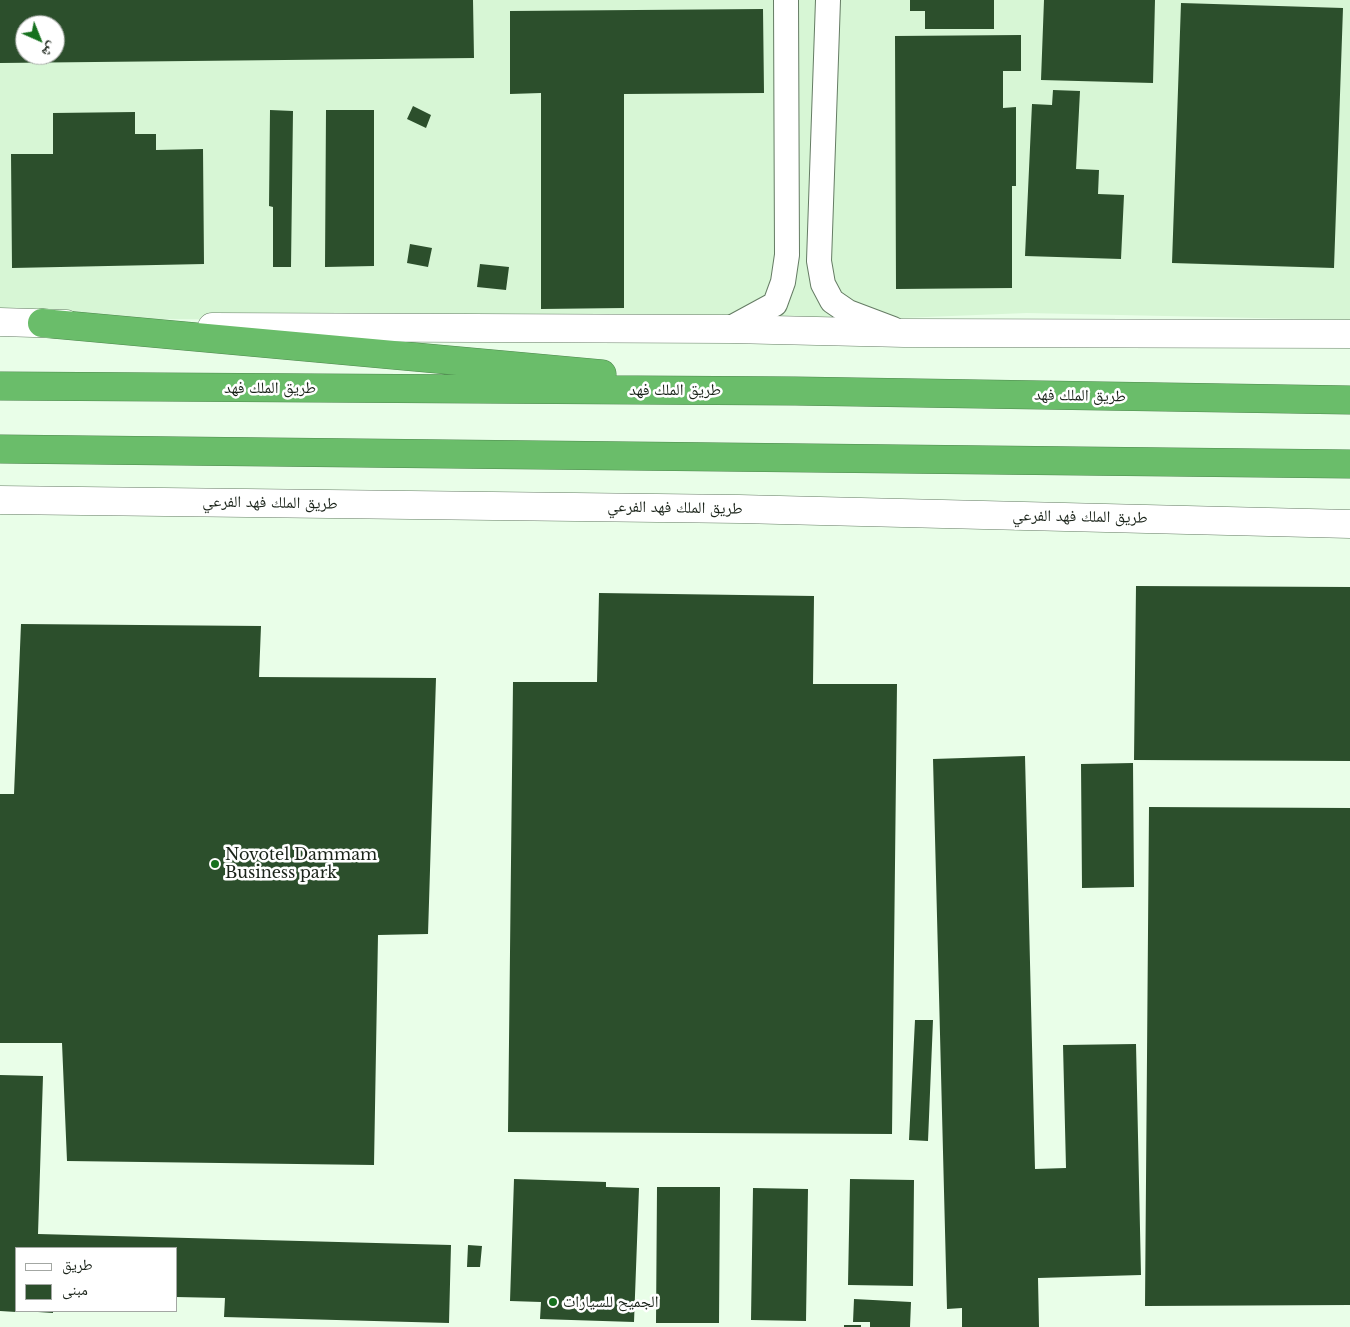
<!DOCTYPE html>
<meta charset="utf-8">
<style>
body{margin:0}
#map{position:relative;width:1350px;height:1327px;overflow:hidden;background:#e9fee8;font-family:"Libre Baskerville","Noto Naskh Arabic",serif}
canvas{display:block}
.legend{position:absolute;left:15px;top:1247px;width:162px;height:65px;box-sizing:border-box;background:#fff;border:1px solid #a3a7a3;margin:0;padding:6px 9px;list-style:none;font-size:15px;color:#1a2319}
.legend li{display:flex;align-items:center;gap:10px;height:25px}
.legend b{width:25px;border:1px solid #a3a7a3}
.north{position:absolute;left:15px;top:15px;width:50px;height:50px;box-sizing:border-box;background:#fff;border:1px solid #a3a7a3;border-radius:50%;rotate:136deg;font-size:14px;font-weight:700;line-height:20px;text-align:center;color:#1a2319}
.north::after{content:'';display:block;margin:auto;width:18px;height:22px;background:#16711e;clip-path:polygon(50% 0,100% 100%,50% 72%,0 100%)}
</style>
<div id="map">
<canvas width="1350" height="1327"></canvas>
<ul class="legend">
<li><b style="height:6px;background:#fff"></b>طريق</li>
<li><b style="height:14px;background:#2c4f2c"></b>مبنى</li>
</ul>
<div class="north">ش</div>
</div>
<script>
const ctx = document.querySelector('canvas').getContext('2d');
ctx.lineJoin = 'round';
function fillPath(path, color) { ctx.fillStyle = color; ctx.fill(path, 'evenodd'); }
const toPath = rows => new Path2D(rows.map(r => 'M' + r).join(''));
function stroke(path, color, width, dash) { ctx.strokeStyle = color; ctx.lineWidth = width; ctx.lineCap = dash ? 'butt' : 'round'; ctx.setLineDash(dash || []); ctx.stroke(path); }
function write(font, color, halo, rows, align = 'center') {
  ctx.font = font + ' "Libre Baskerville","Noto Naskh Arabic",serif'; ctx.lineWidth = 5; ctx.setLineDash([]); ctx.textBaseline = 'middle'; ctx.strokeStyle = halo; ctx.fillStyle = color; for (const [text, x, y, turn = 0] of rows) {
    ctx.save(); ctx.translate(x, y); ctx.rotate((+turn || 0) * Math.PI / 180); ctx.textAlign = isNaN(turn) ? turn : align; if (halo) ctx.strokeText(text, 0, 0); ctx.fillText(text, 0, 0); ctx.restore();
  }
}
const built = toPath([
 [0,0,1350,0,1350,320,1027,313,775,323,0,318],
 [25,25,55,25,55,55,25,55]
]);
const building = toPath([
 [0,0,473,0,474,58,0,63],
 [25,25,55,25,55,55,25,55],
 [910,0,994,0,994,29,925,29,925,11,910,11],
 [1044,0,1155,0,1153,83,1041,80],
 [1181,3,1343,8,1334,268,1172,263],
 [763,9,764,93,624,94,624,308,541,309,541,93,510,94,510,11],
 [1021,35,1021,71,1003,71,1003,108,1016,107,1016,186,1012,186,1012,288,896,289,895,36],
 [1053,90,1080,91,1076,169,1099,170,1098,194,1124,195,1121,259,1025,256,1032,104,1052,105],
 [413,106,431,115,426,128,407,119],
 [270,110,293,111,291,267,273,267,273,207,269,206],
 [326,110,374,110,374,266,325,267],
 [135,112,135,134,156,134,156,150,203,149,204,264,12,268,11,154,53,154,53,113],
 [410,244,432,248,428,267,407,263],
 [480,264,509,267,506,290,477,287],
 [1136,586,1350,587,1350,761,1134,760],
 [599,593,814,596,813,684,897,684,892,1134,508,1132,513,682,597,682],
 [21,624,261,626,259,677,436,678,428,934,378,935,374,1165,67,1161,62,1043,0,1043,0,794,14,794],
 [1025,756,1035,1169,1066,1168,1063,1045,1136,1044,1141,1275,1038,1278,1039,1327,962,1327,962,1308,947,1309,933,759],
 [1133,763,1134,887,1082,888,1081,764],
 [1149,807,1350,808,1350,1305,1145,1306],
 [915,1020,933,1020,928,1141,909,1140],
 [0,1075,43,1076,38,1234,451,1245,449,1323,224,1317,225,1298,176,1297,176,1248,16,1248,16,1312,0,1311],
 [514,1179,606,1182,606,1187,639,1188,634,1322,540,1319,541,1302,510,1301],
 [850,1179,914,1180,913,1286,848,1285],
 [657,1187,720,1187,719,1323,656,1323],
 [753,1188,808,1189,806,1321,751,1320],
 [468,1245,482,1246,480,1267,467,1267],
 [854,1299,911,1302,910,1327,870,1327,870,1322,853,1322],
 [38,1311,53,1311,53,1313,38,1312],
 [844,1325,861,1325,861,1327,844,1327]
]);
const street = toPath([
 [828,0,819,261,823,284,832,301,848,312,893,329],
 [729,329,775,304,783,282,787,255,786,0]
]);
const secondary = toPath([
 [0,322,66,324],
 [212,327,729,329,904,333,1350,334],
 [0,500,739,509,1350,524]
]);
const highway = toPath([
 [42,323,602,374],
 [0,386,795,391,1350,400],
 [0,449,1350,464]
]);
const markers = [
 [215,864,5,"#16711e"],
 [553,1302,5,"#16711e"]
];
const streetNames = [
 ["طريق الملك فهد",270,388],
 ["طريق الملك فهد",675,390],
 ["طريق الملك فهد",1080,396,1],
 ["طريق الملك فهد الفرعي",270,503,1],
 ["طريق الملك فهد الفرعي",675,508,1],
 ["طريق الملك فهد الفرعي",1080,517,1]
];
const poiNames = [
 ["Novotel Dammam",225,855],
 ["Business park",225,873],
 ["الجميح للسيارات",563,1302]
];
fillPath(built, '#d7f6d5');
fillPath(building, '#2c4f2c');
stroke(street, '#657c64', 26);
stroke(secondary, '#657c64', 29);
stroke(highway, '#4e874e', 29);
stroke(street, '#fff', 24);
stroke(secondary, '#fff', 28);
stroke(highway, '#6abd6a', 28);
for (const [x, y, r, color] of markers) { const dot = new Path2D(); dot.arc(x, y, r, 0, 2 * Math.PI); ctx.fillStyle = color; ctx.fill(dot); stroke(dot, '#fff', 2); }
write('16px', '#1a2319', '#fff', streetNames);
write('16px', '#1a2319', '#fff', poiNames, 'left');
</script>
